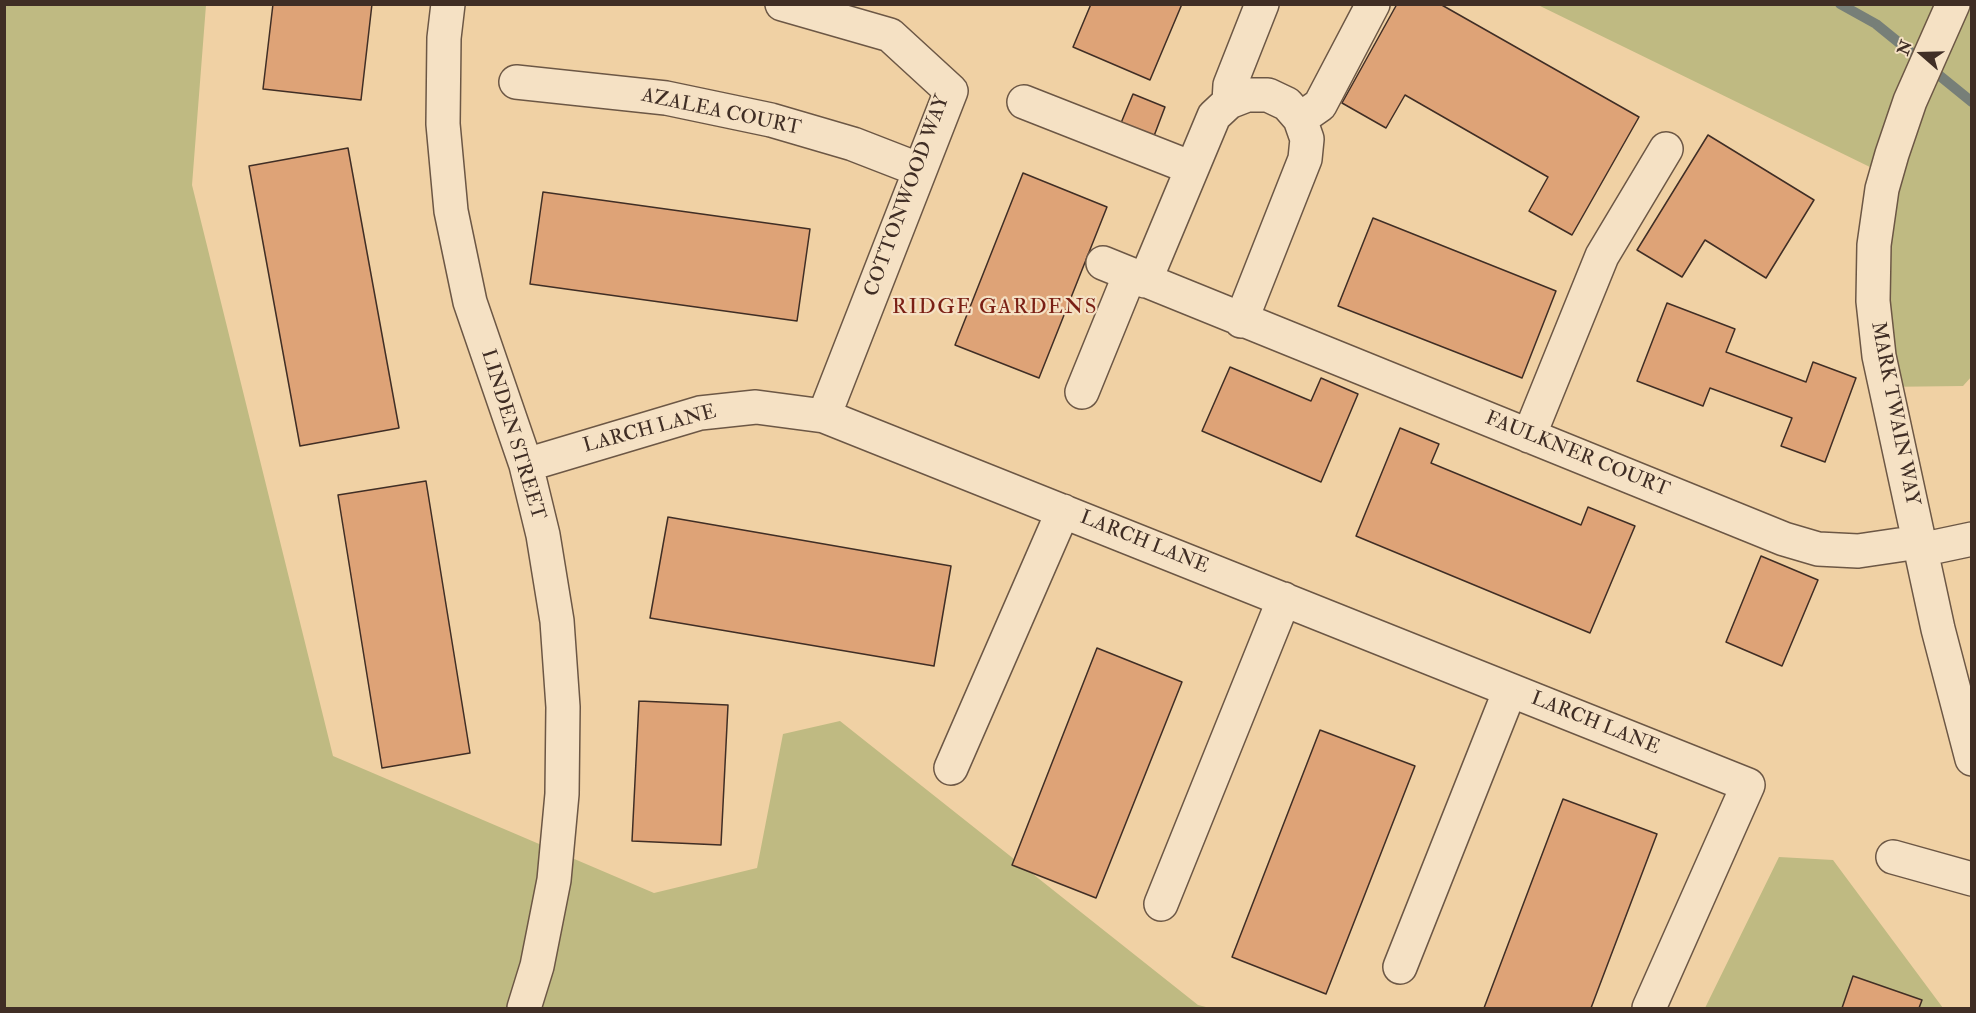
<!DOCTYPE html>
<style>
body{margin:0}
#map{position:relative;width:1976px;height:1013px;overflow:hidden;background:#f0d1a4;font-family:"IM FELL Double Pica",serif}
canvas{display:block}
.frame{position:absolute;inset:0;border:6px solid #402e25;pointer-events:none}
.north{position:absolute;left:1892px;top:24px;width:60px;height:60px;-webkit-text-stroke:4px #f5e1c4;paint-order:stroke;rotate:290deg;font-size:16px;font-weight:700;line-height:24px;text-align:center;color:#402e25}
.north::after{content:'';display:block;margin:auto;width:21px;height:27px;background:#402e25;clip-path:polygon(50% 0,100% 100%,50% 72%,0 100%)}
</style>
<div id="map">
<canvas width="1976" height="1013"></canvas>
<div class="frame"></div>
<div class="north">N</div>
</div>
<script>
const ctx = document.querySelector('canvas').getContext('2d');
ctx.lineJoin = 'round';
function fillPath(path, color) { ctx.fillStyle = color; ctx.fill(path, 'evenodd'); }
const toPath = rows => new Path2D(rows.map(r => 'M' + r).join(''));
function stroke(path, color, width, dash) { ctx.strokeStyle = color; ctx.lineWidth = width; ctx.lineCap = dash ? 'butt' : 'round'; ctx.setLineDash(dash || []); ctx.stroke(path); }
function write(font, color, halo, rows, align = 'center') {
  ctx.font = font + ' "IM FELL Double Pica",serif'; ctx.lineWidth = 4.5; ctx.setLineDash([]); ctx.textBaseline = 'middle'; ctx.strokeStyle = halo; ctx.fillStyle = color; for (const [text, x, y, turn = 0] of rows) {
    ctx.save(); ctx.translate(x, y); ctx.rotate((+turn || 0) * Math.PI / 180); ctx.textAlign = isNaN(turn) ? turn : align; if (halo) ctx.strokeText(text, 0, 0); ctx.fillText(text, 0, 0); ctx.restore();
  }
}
const green = toPath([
 [5,4,206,5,192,185,333,756,654,893,757,868,783,734,840,721,1198,1005,1210,1008,5,1008],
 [1538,5,1971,5,1972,376,1963,386,1879,387,1874,169],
 [1779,857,1833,860,1943,1008,1705,1008]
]);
const stream = toPath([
 [1840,4,1876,24,1972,102]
]);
const building = toPath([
 [273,4,372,4,361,100,263,89,273,4],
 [1091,4,1182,4,1150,80,1073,47,1091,4],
 [1397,4,1440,4,1639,117,1572,235,1529,211,1548,177,1405,95,1386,128,1342,103,1397,4],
 [1133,94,1165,107,1154,136,1121,123,1133,94],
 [1708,135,1814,200,1766,278,1705,240,1682,277,1637,250,1708,135],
 [348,148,399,428,300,446,249,166,348,148],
 [1023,173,1107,207,1039,378,955,345,1023,173],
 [543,192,810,229,797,321,530,284,543,192],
 [1373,218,1556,291,1522,378,1338,306,1373,218],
 [1667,303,1735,329,1726,352,1806,382,1813,362,1856,378,1825,462,1781,446,1792,418,1710,388,1703,406,1637,381,1667,303],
 [1230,367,1311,401,1321,378,1358,394,1321,482,1202,431,1230,367],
 [1400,428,1439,444,1431,463,1581,525,1588,507,1635,526,1590,633,1356,536,1400,428],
 [426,481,470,753,382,768,338,495,426,481],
 [668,517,951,566,934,666,650,618,668,517],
 [1761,556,1818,580,1782,666,1726,642,1761,556],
 [1097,648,1182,682,1096,898,1012,865,1097,648],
 [639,701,728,705,721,845,632,841,639,701],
 [1320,730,1415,766,1326,994,1232,957,1320,730],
 [1563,799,1657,834,1591,1008,1484,1008,1563,799],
 [1853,976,1922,1000,1919,1008,1842,1008,1853,976]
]);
const minor = toPath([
 [448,4,444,38,443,124,451,211,470,302,526,465,543,535,557,621,563,707,562,794,554,880,537,966,524,1008],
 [782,4,890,35,951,91,824,416],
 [1953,4,1910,101,1892,154,1882,189,1874,245,1873,301,1879,356,1938,629,1972,759],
 [516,82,666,98,771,120,853,144,920,170],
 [1024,102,1192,168],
 [1229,102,1230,85,1262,4],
 [1300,119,1320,105,1373,4],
 [1103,263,1784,539,1818,549,1858,551,1919,542],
 [1145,281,1214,116,1229,102,1247,95,1268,95,1287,104,1300,119,1307,139,1305,159,1241,321],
 [1082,392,1130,274],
 [1529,436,1602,256,1666,149],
 [526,465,700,413,756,407,824,416,1748,785,1649,1008],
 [1920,550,1972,539],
 [951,768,1063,511],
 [1893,857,1972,879],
 [1161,904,1284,599],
 [1400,967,1510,690]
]);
const streetNames = [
 ["AZALEA COURT",721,113,12],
 ["COTTONWOOD WAY",908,196,-70],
 ["MARK TWAIN WAY",1894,414,79],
 ["LARCH LANE",650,430,-15],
 ["LINDEN STREET",512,435,73],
 ["FAULKNER COURT",1577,455,22],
 ["LARCH LANE",1144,543,22],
 ["LARCH LANE",1595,724,22]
];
const neighbourhoodNames = [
 ["RIDGE GARDENS",995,308]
];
fillPath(green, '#bfba82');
stroke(stream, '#777f78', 10);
fillPath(building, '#dea377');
stroke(building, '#402e25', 1.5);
stroke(minor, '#6c5745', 36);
stroke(minor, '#f5e1c4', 33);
write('20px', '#402e25', '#f5e1c4', streetNames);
ctx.letterSpacing = '1.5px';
write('21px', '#7a1f14', '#f5e1c4', neighbourhoodNames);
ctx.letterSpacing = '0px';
</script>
